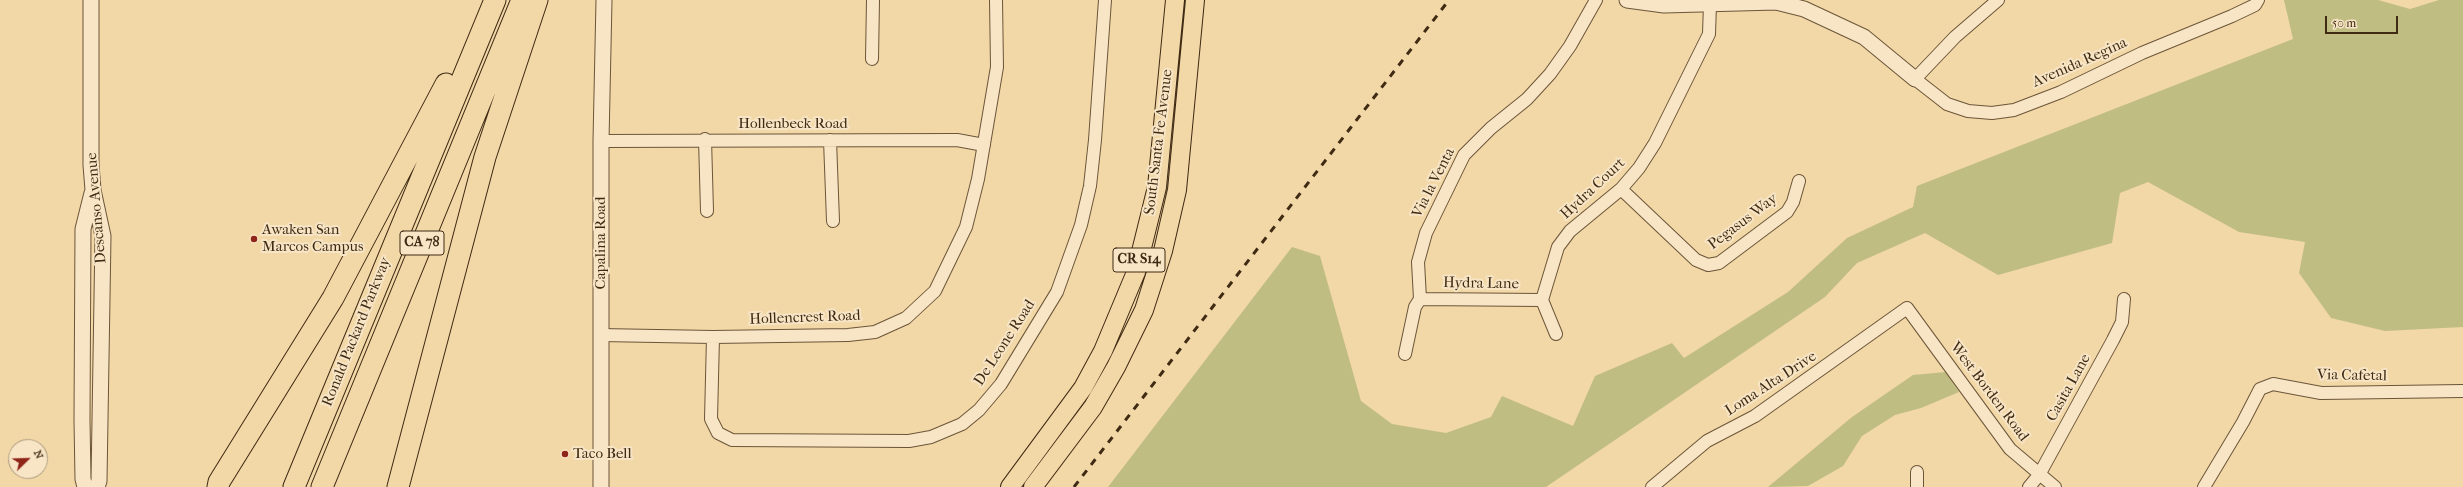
<!DOCTYPE html>
<style>
body{margin:0}
#map{position:relative;width:2463px;height:487px;overflow:hidden;background:#f2d7a7;font-family:"IM FELL French Canon",serif}
canvas{display:block}
.north{position:absolute;left:8px;top:439px;width:40px;height:40px;box-sizing:border-box;background:#f7e5c6;border:1px solid #ad9a7e;border-radius:50%;rotate:67deg;font-size:11px;font-weight:700;line-height:16px;text-align:center;color:#3f2a13}
.north::after{content:'';display:block;margin:auto;width:14px;height:18px;background:#8f2418;clip-path:polygon(50% 0,100% 100%,50% 72%,0 100%)}
.scale{position:absolute;left:2325px;top:16px;width:73px;height:18px;box-sizing:border-box;border:2px solid #3f2a13;border-top:0;padding-left:5px;font-size:12px;line-height:14px;white-space:nowrap;color:#3f2a13;-webkit-text-stroke:3px #f7e5c6;paint-order:stroke}
</style>
<div id="map">
<canvas width="2463" height="487"></canvas>
<div class="north">N</div>
<div class="scale">50 m</div>
</div>
<script>
const ctx = document.querySelector('canvas').getContext('2d');
ctx.lineJoin = 'round';
function fillPath(path, color) { ctx.fillStyle = color; ctx.fill(path, 'evenodd'); }
const toPath = rows => new Path2D(rows.map(r => 'M' + r).join(''));
function stroke(path, color, width, dash) { ctx.strokeStyle = color; ctx.lineWidth = width; ctx.lineCap = dash ? 'butt' : 'round'; ctx.setLineDash(dash || []); ctx.stroke(path); }
function write(font, color, halo, rows, align = 'center') {
  ctx.font = font + ' "IM FELL French Canon",serif'; ctx.lineWidth = 4; ctx.setLineDash([]); ctx.textBaseline = 'middle'; ctx.strokeStyle = halo; ctx.fillStyle = color; for (const [text, x, y, turn = 0] of rows) {
    ctx.save(); ctx.translate(x, y); ctx.rotate((+turn || 0) * Math.PI / 180); ctx.textAlign = isNaN(turn) ? turn : align; if (halo) ctx.strokeText(text, 0, 0); ctx.fillText(text, 0, 0); ctx.restore();
  }
}
const green = toPath([
 [2284,0,2378,0,2410,9,2439,0,2463,0,2463,327,2385,331,2331,318,2299,273,2305,242,2239,232,2148,182,2120,193,2112,243,1998,275,1925,233,1857,263,1825,297,1546,487,1108,487,1292,247,1320,256,1361,401,1392,424,1446,433,1491,417,1502,396,1573,426,1595,376,1672,343,1684,358,1788,292,1847,238,1913,207,1917,186,2293,39],
 [1946,372,1959,392,1921,408,1895,415,1862,436,1843,466,1808,486,1768,487,1852,417,1913,375]
]);
const minor = toPath([
 [1998,0,1955,37,1915,79,1947,104,1968,111,1992,113,2014,110,2061,92,2142,53,2232,16,2255,5,2258,0],
 [872,59,873,0],
 [705,139,707,211],
 [830,140,833,221],
 [601,141,957,140,984,145],
 [1621,189,1696,260,1708,265,1719,263,1787,212,1793,202,1799,181],
 [1420,299,1542,300],
 [1556,334,1542,300,1558,247,1570,231,1621,189,1639,168,1655,143,1709,34,1710,4],
 [600,335,713,337,848,335,875,332,906,318,935,291,966,227,978,179,997,67,996,0],
 [713,337,711,419,718,433,732,440,909,441,931,437,962,424,979,410,1001,384,1057,292,1081,225,1090,186,1095,140,1105,0],
 [1405,354,1415,307,1420,299,1418,262,1426,233,1464,155,1491,128,1527,99,1550,74,1570,46,1596,0],
 [1917,472,1917,487],
 [1652,487,1707,441,1755,416,1907,308,2010,449,2055,487],
 [2029,487,2039,475,2113,340,2122,322,2124,299],
 [2204,487,2243,422,2260,389,2273,384,2321,393,2463,391]
]);
const tertiary = toPath([
 [91,0,91,165,93,190,103,236,99,481,97,487],
 [1627,0,1664,5,1776,2,1804,9,1864,37,1915,79],
 [85,487,83,479,82,420,83,229,92,193],
 [601,487,601,141,604,0]
]);
const primary = toPath([
 [1010,487,1083,388,1103,351,1136,272,1157,187,1175,0],
 [1033,487,1093,407,1116,367,1144,310,1163,251,1177,190,1195,0]
]);
const motorway = toPath([
 [218,487,219,482,333,298,446,84],
 [294,487,495,0],
 [322,487,522,0],
 [398,487,485,157,537,0]
]);
const rail = toPath([
 [1074,487,1449,0]
]);
const markers = [
 [254,239,4,"#8f2418"],
 [565,454,4,"#8f2418"]
];
const shields = [
 [422,243,44],
 [1139,260,52]
];
const shieldNames = [
 ["CA 78",422,243],
 ["CR S14",1139,260]
];
const streetNames = [
 ["Avenida Regina",2080,63,-24],
 ["Hollenbeck Road",793,124],
 ["South Santa Fe Avenue",1159,142,-83],
 ["Via la Venta",1434,183,-63],
 ["Hydra Court",1593,189,-43],
 ["Descanso Avenue",97,208,-95],
 ["Pegasus Way",1743,222,-37],
 ["Capalina Road",601,243,-90],
 ["Hydra Lane",1481,284,1],
 ["Hollencrest Road",805,318,-2],
 ["Ronald Packard Parkway",357,332,-68],
 ["De Leone Road",1005,343,-57],
 ["Via Cafetal",2352,376,1],
 ["Loma Alta Drive",1771,384,-33],
 ["Casita Lane",2069,388,-61],
 ["West Borden Road",1989,392,53]
];
const poiNames = [
 ["Awaken San",262,230],
 ["Marcos Campus",262,247],
 ["Taco Bell",573,454]
];
fillPath(green, '#c0bd83');
stroke(minor, '#6c5538', 14);
stroke(tertiary, '#6c5538', 17);
stroke(primary, '#3f2a13', 20);
stroke(motorway, '#3f2a13', 23);
stroke(minor, '#f7e5c6', 12);
stroke(tertiary, '#f7e5c6', 15);
stroke(primary, '#f2d7a7', 18);
stroke(motorway, '#f2d7a7', 21);
stroke(rail, '#3f2a13', 3, [7, 7]);
for (const [x, y, r, color] of markers) { const dot = new Path2D(); dot.arc(x, y, r, 0, 2 * Math.PI); ctx.fillStyle = color; ctx.fill(dot); stroke(dot, '#f7e5c6', 1.5); }
for (const [x, y, w] of shields) { const box = new Path2D(); box.roundRect(x - w / 2, y - 12, w, 24, 3); ctx.fillStyle = '#f7e5c6'; ctx.fill(box); stroke(box, '#3f2a13', 1); }
write('bold 14px', '#3f2a13', null, shieldNames);
write('15px', '#3f2a13', '#f7e5c6', streetNames);
write('15px', '#3f2a13', '#f7e5c6', poiNames, 'left');
</script>
